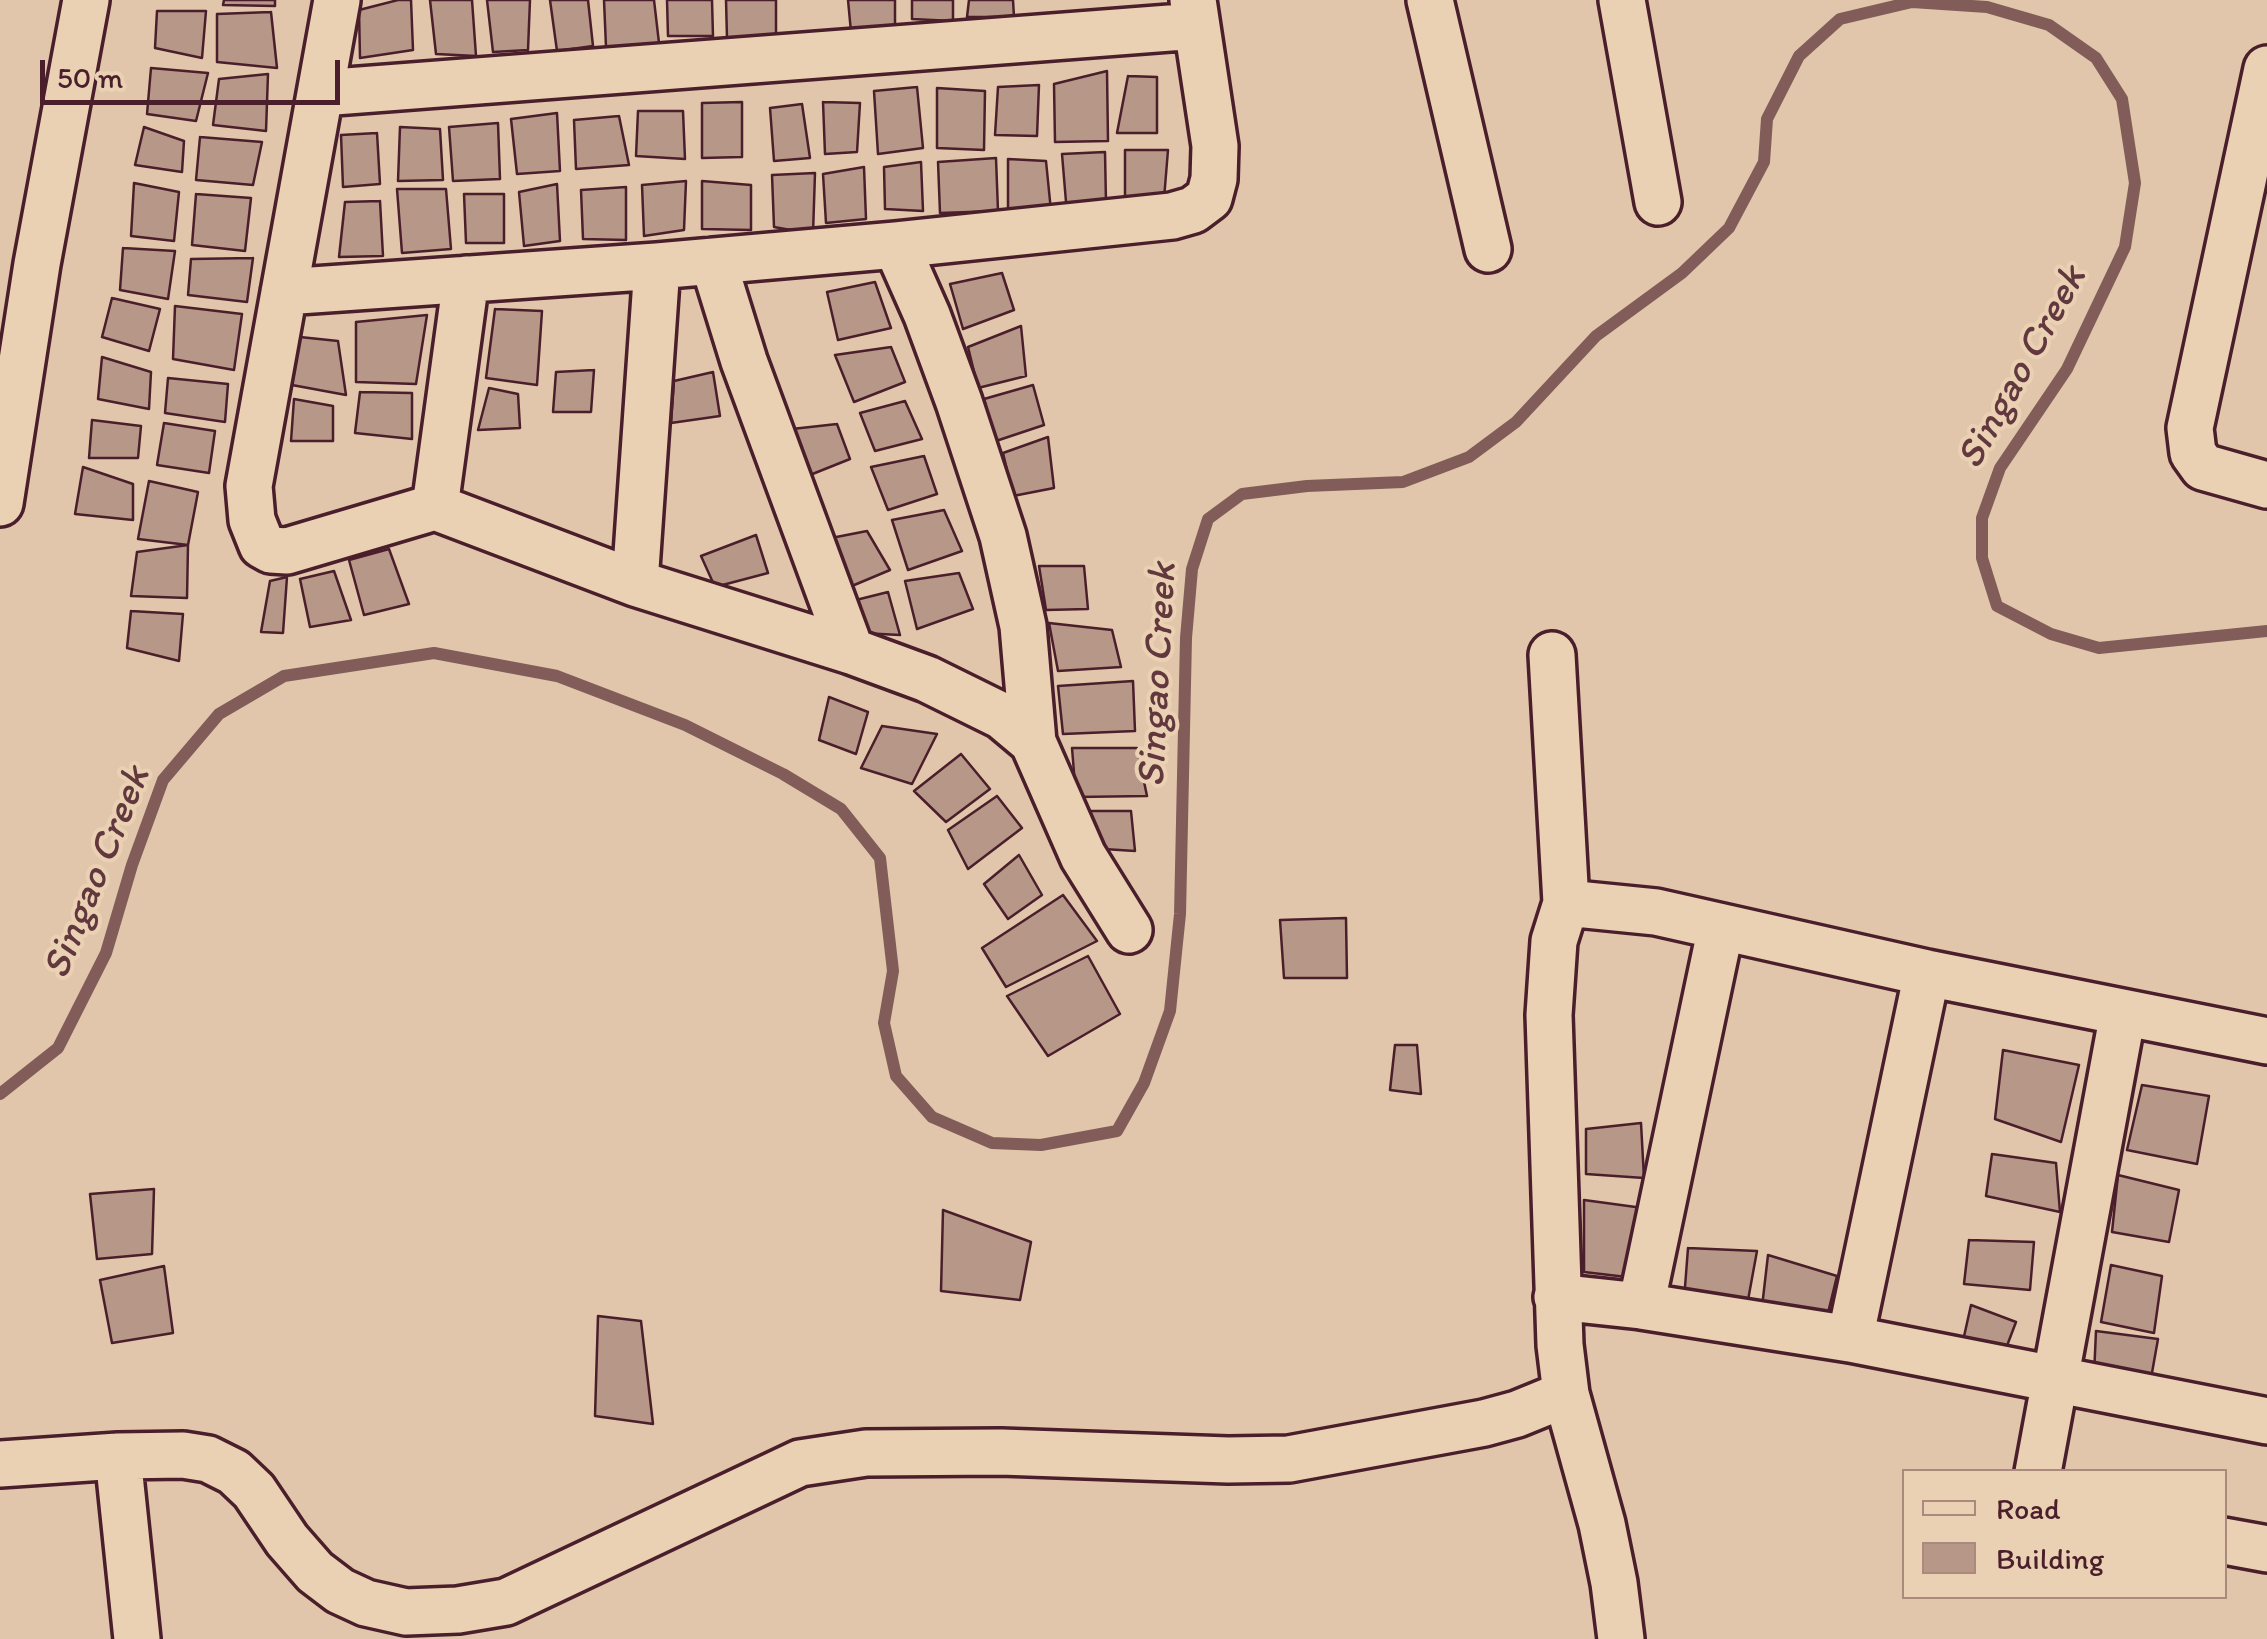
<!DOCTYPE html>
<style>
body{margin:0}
#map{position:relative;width:2267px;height:1639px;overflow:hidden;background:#e1c6ab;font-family:Itim,sans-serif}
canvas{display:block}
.legend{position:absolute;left:1902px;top:1469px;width:325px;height:130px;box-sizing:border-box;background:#ebd1b3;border:2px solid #ab8a7d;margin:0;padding:12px 18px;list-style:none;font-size:30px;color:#4a1f2b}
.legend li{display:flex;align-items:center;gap:20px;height:50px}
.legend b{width:50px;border:2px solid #ab8a7d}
.scale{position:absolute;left:40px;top:60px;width:300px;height:45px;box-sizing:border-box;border:5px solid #4a1f2b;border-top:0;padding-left:12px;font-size:30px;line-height:35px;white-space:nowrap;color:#4a1f2b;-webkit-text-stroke:8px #ebd1b3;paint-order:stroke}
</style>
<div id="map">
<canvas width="2267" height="1639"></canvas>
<ul class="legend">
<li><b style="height:12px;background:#ebd1b3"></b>Road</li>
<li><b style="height:28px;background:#b79787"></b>Building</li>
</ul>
<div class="scale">50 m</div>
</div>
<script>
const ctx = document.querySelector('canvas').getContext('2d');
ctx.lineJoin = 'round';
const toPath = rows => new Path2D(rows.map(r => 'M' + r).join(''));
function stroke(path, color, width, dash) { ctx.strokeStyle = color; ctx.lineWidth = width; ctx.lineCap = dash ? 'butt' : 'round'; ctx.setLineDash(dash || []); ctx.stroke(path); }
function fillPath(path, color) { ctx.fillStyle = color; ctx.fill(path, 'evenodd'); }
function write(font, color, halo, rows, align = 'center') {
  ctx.font = font + ' Itim,sans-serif'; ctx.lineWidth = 8; ctx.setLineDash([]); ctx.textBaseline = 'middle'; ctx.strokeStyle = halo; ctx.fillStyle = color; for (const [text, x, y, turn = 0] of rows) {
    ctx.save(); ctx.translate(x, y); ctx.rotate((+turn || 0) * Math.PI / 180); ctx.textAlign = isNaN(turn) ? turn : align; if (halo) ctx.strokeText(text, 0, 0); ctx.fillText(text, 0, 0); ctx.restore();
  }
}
const stream = toPath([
 [0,1094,58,1048,106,953,132,865,163,780,219,714,284,676,434,653,557,676,685,725,783,774,841,809,880,858,893,971,884,1023,896,1076,932,1117,992,1143,1041,1145,1117,1131,1144,1083,1170,1011,1180,914,1186,638,1192,569,1208,519,1242,494,1307,486,1403,482,1469,457,1516,422,1596,336,1682,273,1729,228,1764,162,1767,119,1799,56,1840,19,1912,2,1987,7,2049,25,2096,58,2122,99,2135,183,2125,247,2067,369,2000,468,1982,518,1982,558,1997,606,2051,634,2099,648,2267,631]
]);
const building = toPath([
 [224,0,275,0,275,6,223,5,224,0],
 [398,0,411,0,413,50,360,58,359,10,398,0],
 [430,0,472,0,476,56,436,54,430,0],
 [487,0,530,0,528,50,493,52,487,0],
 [550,0,588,0,593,46,557,51,550,0],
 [604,0,654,0,659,43,606,47,604,0],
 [667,0,712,0,713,36,668,36,667,0],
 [726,0,776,0,776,38,727,38,726,0],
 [848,0,895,0,895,31,851,32,848,0],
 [912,0,953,0,953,21,912,19,912,0],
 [969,0,1013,0,1014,17,967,17,969,0],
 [157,11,206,11,202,58,155,48,157,11],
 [271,12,277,68,217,62,217,14,271,12],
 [151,68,208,73,196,121,147,114,151,68],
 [1107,71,1108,141,1055,142,1054,84,1107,71],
 [268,74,266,131,213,125,219,79,268,74],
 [1128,76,1157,77,1157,133,1117,133,1128,76],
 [1039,85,1037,136,995,135,998,87,1039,85],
 [917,87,923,148,878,154,874,91,917,87],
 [937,88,985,91,984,150,937,148,937,88],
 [742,102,742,157,702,158,702,103,742,102],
 [823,102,860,103,857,152,825,154,823,102],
 [802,104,810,158,774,161,770,108,802,104],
 [638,111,683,111,685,159,636,156,638,111],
 [557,113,560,171,517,174,511,119,557,113],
 [619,116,629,165,576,169,574,120,619,116],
 [498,123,500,179,453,181,449,127,498,123],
 [144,127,184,141,182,172,135,165,144,127],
 [400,127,440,129,443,180,398,181,400,127],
 [377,133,380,184,343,187,341,135,377,133],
 [200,137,262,142,253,185,196,180,200,137],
 [1125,150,1168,150,1164,199,1125,201,1125,150],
 [1105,152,1106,203,1066,202,1062,154,1105,152],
 [996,158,998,211,940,213,938,162,996,158],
 [1008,159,1046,161,1051,211,1008,209,1008,159],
 [921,162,923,211,885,209,884,167,921,162],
 [864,167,866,219,826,223,823,174,864,167],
 [815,173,813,234,774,227,772,175,815,173],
 [686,181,684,230,644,236,642,185,686,181],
 [702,181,751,185,751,230,702,229,702,181],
 [134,183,179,192,174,241,131,236,134,183],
 [557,184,560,241,524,246,519,192,557,184],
 [626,187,626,240,583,239,581,190,626,187],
 [397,189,446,189,451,249,402,253,397,189],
 [196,194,251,198,245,251,192,245,196,194],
 [464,194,504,194,504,243,466,243,464,194],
 [380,201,383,256,339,257,345,202,380,201],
 [123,248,175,251,168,299,120,290,123,248],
 [253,258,247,302,188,295,191,259,253,258],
 [1002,273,1014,310,963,329,950,284,1002,273],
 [875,282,891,328,838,340,827,292,875,282],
 [112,298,160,309,149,351,102,337,112,298],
 [175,306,242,314,234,370,173,359,175,306],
 [495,309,542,311,537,385,486,378,495,309],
 [427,315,416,384,356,382,356,322,427,315],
 [1021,326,1026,376,978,388,968,347,1021,326],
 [300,337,338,341,346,395,292,385,300,337],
 [891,347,905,382,854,402,835,355,891,347],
 [102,357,151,372,149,409,98,399,102,357],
 [594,370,591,412,553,412,556,372,594,370],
 [713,372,720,416,671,423,674,381,713,372],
 [168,378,228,384,225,422,165,413,168,378],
 [1033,385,1044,425,996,441,984,399,1033,385],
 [489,388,518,394,520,428,478,430,489,388],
 [360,392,412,393,412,439,355,433,360,392],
 [294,399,333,406,333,441,291,441,294,399],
 [905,401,922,439,875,451,860,413,905,401],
 [92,420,141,426,138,458,89,458,92,420],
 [164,423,215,431,209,473,157,465,164,423],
 [837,424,850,459,805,477,792,429,837,424],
 [1048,437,1054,488,1013,496,1003,453,1048,437],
 [924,456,937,494,888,510,871,467,924,456],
 [83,467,133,484,133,520,75,514,83,467],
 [149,481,198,492,188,545,138,539,149,481],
 [944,510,962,551,908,570,892,520,944,510],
 [867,531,890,570,840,591,821,540,867,531],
 [756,535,768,573,715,587,701,556,756,535],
 [188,545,187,598,131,596,137,552,188,545],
 [389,549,409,604,364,615,349,560,389,549],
 [1039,566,1084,566,1088,609,1046,610,1039,566],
 [334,571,351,620,310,627,300,579,334,571],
 [959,573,973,609,917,629,905,581,959,573],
 [287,577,283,633,261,632,270,581,287,577],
 [888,592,900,635,861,633,848,602,888,592],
 [131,611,183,614,179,661,127,648,131,611],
 [1049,623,1112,630,1121,667,1058,671,1049,623],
 [1133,681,1135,731,1063,734,1058,686,1133,681],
 [829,697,868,712,856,754,819,740,829,697],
 [882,726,937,734,912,784,861,768,882,726],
 [1072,748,1137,748,1147,796,1076,797,1072,748],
 [961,754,990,789,946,822,914,791,961,754],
 [997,796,1022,828,968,869,948,830,997,796],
 [1084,811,1131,811,1135,851,1088,848,1084,811],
 [1019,855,1042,895,1008,919,984,884,1019,855],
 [1063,895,1097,941,1006,987,982,948,1063,895],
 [1346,918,1347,978,1284,978,1280,920,1346,918],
 [1088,956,1120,1014,1048,1056,1007,996,1088,956],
 [1395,1045,1417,1045,1421,1094,1390,1090,1395,1045],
 [2003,1050,2079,1065,2061,1142,1995,1119,2003,1050],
 [2142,1085,2209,1096,2197,1164,2127,1150,2142,1085],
 [1641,1123,1644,1178,1586,1174,1586,1129,1641,1123],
 [1992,1154,2056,1163,2060,1212,1986,1196,1992,1154],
 [2118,1175,2179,1190,2169,1242,2112,1232,2118,1175],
 [154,1189,152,1254,97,1259,90,1194,154,1189],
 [1584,1200,1643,1208,1635,1278,1584,1272,1584,1200],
 [943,1210,1031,1242,1020,1300,941,1291,943,1210],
 [1969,1240,2034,1242,2030,1290,1964,1284,1969,1240],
 [1688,1248,1757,1251,1746,1311,1684,1300,1688,1248],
 [1768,1255,1837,1276,1827,1317,1762,1307,1768,1255],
 [2111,1265,2162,1276,2154,1333,2101,1322,2111,1265],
 [164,1266,173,1333,112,1343,100,1280,164,1266],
 [1971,1305,2016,1322,2005,1351,1963,1341,1971,1305],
 [598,1316,641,1321,653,1424,595,1416,598,1316],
 [2096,1331,2158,1339,2150,1384,2094,1375,2096,1331]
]);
const minor = toPath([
 [337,0,249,486,252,520,262,545,271,550,287,551,435,507,635,583,851,651,927,679,1002,716,1033,742],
 [1430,0,1488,249],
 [1622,0,1658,202],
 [2267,69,2190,428,2193,453,2203,467,2267,485],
 [321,93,1196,26],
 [896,245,927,315,959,402,1003,536,1023,626,1033,742,1083,856,1129,930],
 [713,261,744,361,851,651],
 [284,292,657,266,896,245,1172,216,1193,210,1209,198,1214,179,1215,146,1193,0],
 [0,503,37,264,86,0],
 [435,507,466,279],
 [635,583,657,266],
 [1552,655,1566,903,1554,941,1549,1015,1560,1345,1566,1394,1602,1524,1614,1583,1621,1639],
 [1566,903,1656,912,1927,973,2267,1041],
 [1557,1297,1641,1306,1850,1339,2267,1421],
 [1641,1306,1721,927],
 [1850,1339,1927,973],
 [118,1456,137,1639],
 [0,1464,118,1456,183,1455,208,1459,234,1472,254,1491,287,1540,315,1572,340,1591,366,1603,406,1612,458,1610,506,1602,800,1463,866,1453,1001,1452,1228,1460,1289,1459,1484,1423,1517,1414,1566,1394],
 [2038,1472,2123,1013],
 [2224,1541,2267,1549]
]);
const waterNames = [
 ["Singao Creek",2023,368,-61],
 ["Singao Creek",1159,675,-87],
 ["Singao Creek",98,873,-68]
];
stroke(stream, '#815c59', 12);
fillPath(building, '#b79787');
stroke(building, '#4a1f2b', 2.5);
stroke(minor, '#4a1f2b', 52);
stroke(minor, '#ebd1b3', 45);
write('italic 40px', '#61383e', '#ebd1b3', waterNames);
</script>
